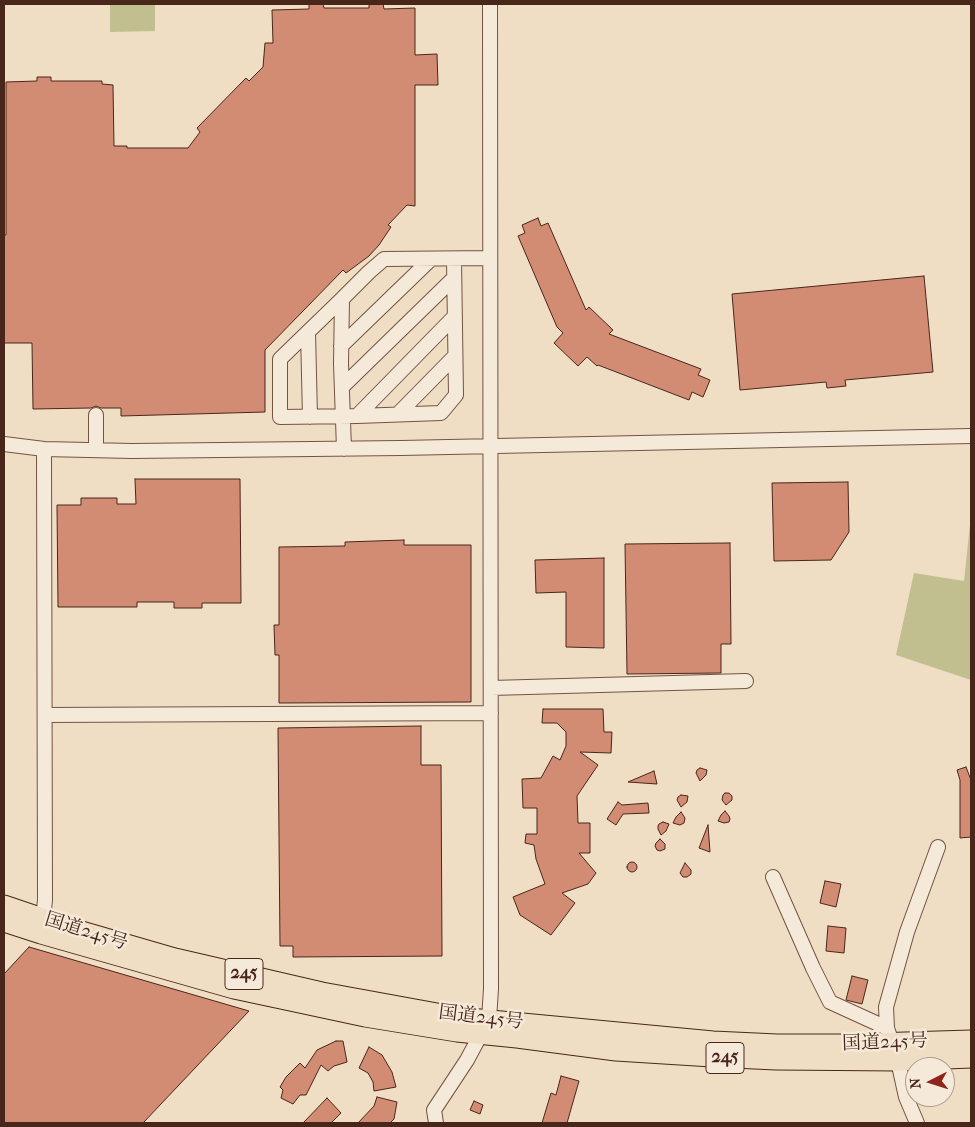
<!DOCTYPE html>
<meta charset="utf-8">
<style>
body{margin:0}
#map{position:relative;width:975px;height:1127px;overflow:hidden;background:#efddc4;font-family:"IM FELL French Canon",serif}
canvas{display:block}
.frame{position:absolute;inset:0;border:5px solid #49261a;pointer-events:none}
.north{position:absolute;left:905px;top:1057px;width:50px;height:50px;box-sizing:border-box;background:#f5e9d9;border:1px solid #b09b8d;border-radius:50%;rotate:265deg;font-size:14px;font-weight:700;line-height:20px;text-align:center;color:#49261a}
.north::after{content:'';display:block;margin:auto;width:18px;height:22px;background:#8f2418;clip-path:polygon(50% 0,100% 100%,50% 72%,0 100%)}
</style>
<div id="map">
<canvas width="975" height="1127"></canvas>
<div class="frame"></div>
<div class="north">N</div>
</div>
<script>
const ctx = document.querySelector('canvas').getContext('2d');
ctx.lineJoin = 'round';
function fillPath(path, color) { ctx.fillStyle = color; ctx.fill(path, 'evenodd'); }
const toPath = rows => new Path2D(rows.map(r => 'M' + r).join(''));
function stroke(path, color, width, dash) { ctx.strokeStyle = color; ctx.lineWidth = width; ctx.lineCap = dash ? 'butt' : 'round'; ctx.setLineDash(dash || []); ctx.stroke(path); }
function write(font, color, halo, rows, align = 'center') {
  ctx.font = font + ' "IM FELL French Canon","Noto Serif JP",serif'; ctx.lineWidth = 5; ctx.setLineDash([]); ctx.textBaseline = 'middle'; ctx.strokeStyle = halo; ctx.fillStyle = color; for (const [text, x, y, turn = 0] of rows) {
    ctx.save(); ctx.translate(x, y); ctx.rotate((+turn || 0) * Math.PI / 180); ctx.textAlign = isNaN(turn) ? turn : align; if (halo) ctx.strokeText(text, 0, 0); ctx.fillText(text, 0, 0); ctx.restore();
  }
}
const green = toPath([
 [110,4,155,4,155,31,110,32],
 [971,515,971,680,896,655,914,573,964,581]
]);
const building = toPath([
 [309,4,323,4,324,8,369,8,369,4,383,4,384,9,415,8,415,55,437,54,438,85,415,85,415,206,407,205,388,225,391,227,379,245,369,256,346,273,343,270,265,350,265,412,121,416,121,408,101,408,96,406,91,408,33,409,32,343,4,343,4,235,6,235,6,82,37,81,37,77,51,77,51,81,102,81,102,84,113,85,114,146,127,146,127,148,188,148,200,132,197,128,246,78,249,81,263,67,265,43,273,43,272,10,309,9,309,4],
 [538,218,541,226,548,223,586,310,589,307,613,330,609,334,701,369,698,375,710,380,703,397,692,392,689,400,598,365,597,366,587,357,578,366,554,343,563,333,557,327,518,236,525,233,522,225,538,218],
 [924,276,933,372,845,380,846,386,827,388,826,382,740,390,732,294,924,276],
 [135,479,240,479,241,603,202,603,202,608,174,608,174,602,137,602,137,607,58,607,57,505,81,505,81,498,117,498,117,504,136,504,135,479],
 [848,482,849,532,831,560,774,561,772,483,848,482],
 [404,540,404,545,471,545,471,702,279,703,279,655,275,655,274,625,279,625,279,547,345,546,345,542,404,540],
 [730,543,731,644,721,644,721,673,627,674,625,544,730,543],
 [604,558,604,648,566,647,566,592,536,593,535,560,604,558],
 [543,709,603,709,604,732,612,732,611,753,580,752,598,765,577,796,578,823,590,823,590,853,579,853,596,873,588,884,562,893,575,903,551,935,520,915,513,897,545,884,536,859,534,845,525,843,526,834,537,834,537,808,523,808,522,779,541,778,553,756,560,760,566,746,566,732,557,723,542,723,543,709],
 [421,726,421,765,441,765,442,956,293,957,293,946,280,946,278,728,421,726],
 [966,767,971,780,971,837,960,838,960,780,957,770,966,767],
 [700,768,707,770,706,775,700,781,696,773,697,770,700,768],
 [654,771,657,784,628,782,654,771],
 [725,793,729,793,732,796,732,800,726,805,722,800,723,795,725,793],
 [681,795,688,796,687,802,681,807,677,800,678,797,681,795],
 [618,802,622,805,648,803,649,813,623,814,616,825,607,819,618,802],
 [725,811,729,816,730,819,729,822,724,823,718,821,721,815,725,811],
 [681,812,685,818,684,823,680,825,673,823,676,817,681,812],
 [663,822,669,824,666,831,661,835,658,829,658,826,659,824,663,822],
 [708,825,710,852,699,848,708,825],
 [660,839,665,844,665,849,660,851,657,850,655,846,656,843,660,839],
 '627 867a5 5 0 1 1 10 0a5 5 0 1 1-10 0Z',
 [685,863,691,870,691,874,687,877,683,877,680,873,685,863],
 [825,881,841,884,836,907,820,903,825,881],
 [828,926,846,928,844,953,826,951,828,926],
 [29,947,249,1011,143,1123,4,1123,4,974,29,947],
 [852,976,868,980,862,1004,846,1000,852,976],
 [336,1041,343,1041,347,1062,334,1066,328,1071,321,1065,306,1095,300,1095,293,1104,281,1098,283,1090,280,1087,286,1077,300,1063,305,1068,317,1050,336,1041],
 [369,1047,382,1055,392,1072,396,1087,374,1091,373,1082,368,1073,359,1068,369,1047],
 [561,1076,579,1081,567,1123,542,1123,551,1093,556,1095,561,1076],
 [377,1097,397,1102,394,1119,390,1123,358,1123,374,1106,377,1097],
 [327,1098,341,1113,331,1123,303,1123,327,1098],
 [474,1101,483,1105,480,1114,470,1110,474,1101]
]);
const minor = toPath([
 [342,299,280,359,280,417,357,416,441,413,456,395,454,259],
 [308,332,310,417],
 [341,346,431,259],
 [342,387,454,278],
 [398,414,455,356],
 [96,415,96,450],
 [357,416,455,316],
 [4,444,44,449,132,451,401,448,971,436],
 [344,449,341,364,342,299,369,272,384,259,490,258],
 [491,688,746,681],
 [45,715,491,713],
 [773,877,813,968,830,1002,887,1028],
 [43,919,45,900,44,449],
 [436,1123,434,1110,467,1060,489,1019,491,989,490,4],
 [917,1123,906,1097,898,1061,887,1028,886,1007,907,932,938,847]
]);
const highway = toPath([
 [4,905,75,929,175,958,322,992,459,1017,713,1041,777,1044,840,1044,971,1040],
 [4,922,41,934,234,989,365,1017,457,1032,517,1038,616,1051,712,1057,776,1060,898,1061,971,1058]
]);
const shields = [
 [244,974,38],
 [725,1058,38]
];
const shieldNames = [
 ["245",244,974],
 ["245",725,1058]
];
const streetNames = [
 ["国道245号",86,932,17],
 ["国道245号",481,1018,7],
 ["国道245号",885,1043,-2]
];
fillPath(green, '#c1be8f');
fillPath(building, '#d28c74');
stroke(building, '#49261a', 1);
stroke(minor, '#725444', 16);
stroke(highway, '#49261a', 21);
stroke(minor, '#f5e9d9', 14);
stroke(highway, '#efddc4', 19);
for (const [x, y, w] of shields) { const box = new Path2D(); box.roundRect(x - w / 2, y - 15.5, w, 31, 4); ctx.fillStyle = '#f5e9d9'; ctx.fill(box); stroke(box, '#49261a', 1); }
write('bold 18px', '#49261a', null, shieldNames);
write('19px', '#49261a', '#f5e9d9', streetNames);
</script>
